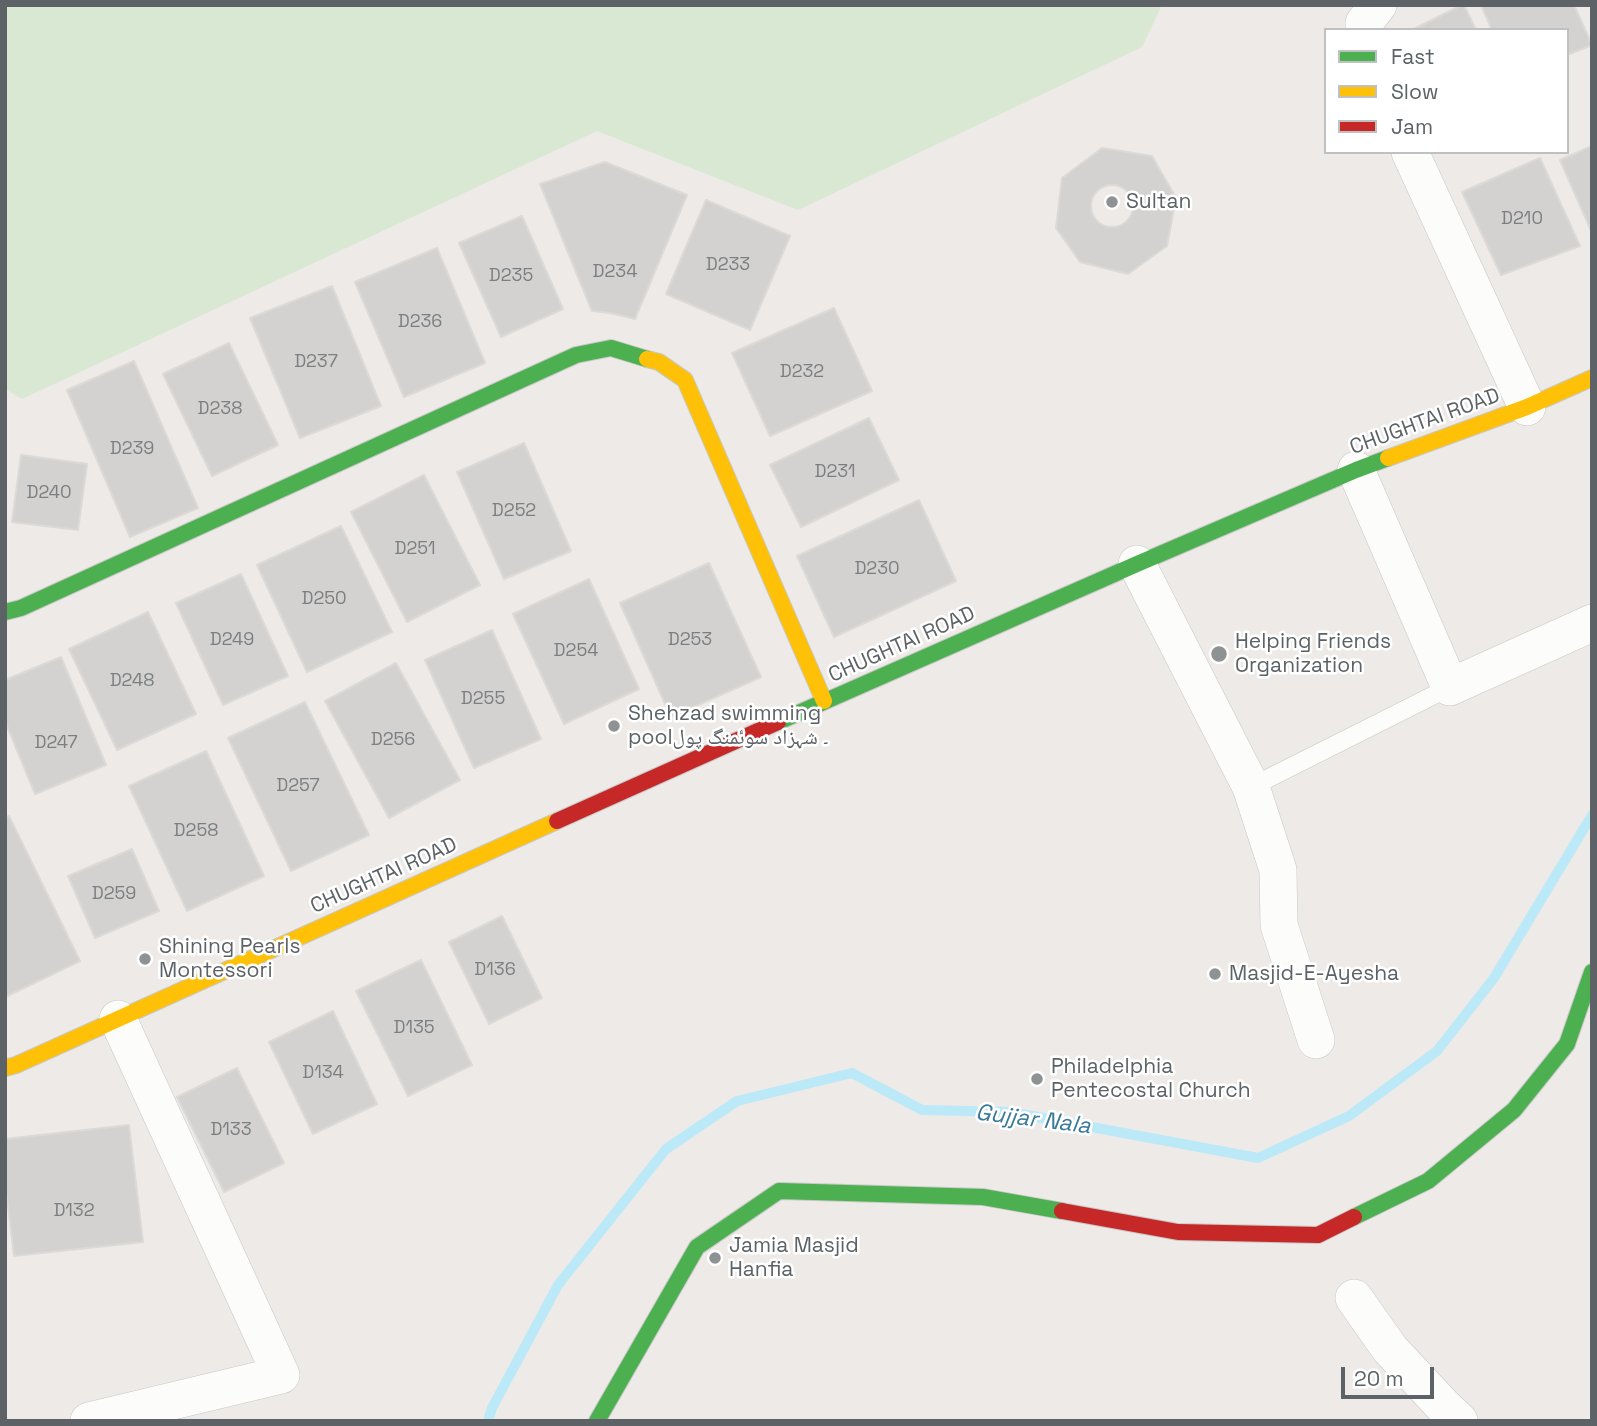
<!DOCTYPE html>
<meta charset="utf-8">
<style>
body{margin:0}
#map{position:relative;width:1597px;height:1426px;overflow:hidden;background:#edeae7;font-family:"Space Grotesk",sans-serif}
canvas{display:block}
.frame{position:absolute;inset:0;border:7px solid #5c6265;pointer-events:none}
.legend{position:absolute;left:1324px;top:28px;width:245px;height:126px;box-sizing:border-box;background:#fff;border:2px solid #bec0c1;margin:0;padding:9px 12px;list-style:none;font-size:21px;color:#5c6265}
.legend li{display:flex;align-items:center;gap:14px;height:35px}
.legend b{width:35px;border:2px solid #bec0c1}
.scale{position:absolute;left:1341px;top:1367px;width:93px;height:32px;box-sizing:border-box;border:4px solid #5c6265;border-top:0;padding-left:9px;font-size:21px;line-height:24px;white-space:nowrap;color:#5c6265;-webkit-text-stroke:5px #fff;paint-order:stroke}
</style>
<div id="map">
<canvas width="1597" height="1426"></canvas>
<div class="frame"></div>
<ul class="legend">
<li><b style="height:9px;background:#4caf50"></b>Fast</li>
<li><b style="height:9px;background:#ffc107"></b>Slow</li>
<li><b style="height:9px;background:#c62828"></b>Jam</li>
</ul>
<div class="scale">20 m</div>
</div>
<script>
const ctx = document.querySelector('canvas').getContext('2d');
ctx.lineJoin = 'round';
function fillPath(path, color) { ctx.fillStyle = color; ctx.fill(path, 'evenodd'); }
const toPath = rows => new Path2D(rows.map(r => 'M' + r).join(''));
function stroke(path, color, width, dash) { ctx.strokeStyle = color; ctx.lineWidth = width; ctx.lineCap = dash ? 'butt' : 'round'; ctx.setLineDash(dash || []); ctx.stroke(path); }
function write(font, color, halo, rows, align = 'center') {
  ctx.font = font + ' "Space Grotesk","Noto Naskh Arabic",sans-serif'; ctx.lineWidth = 5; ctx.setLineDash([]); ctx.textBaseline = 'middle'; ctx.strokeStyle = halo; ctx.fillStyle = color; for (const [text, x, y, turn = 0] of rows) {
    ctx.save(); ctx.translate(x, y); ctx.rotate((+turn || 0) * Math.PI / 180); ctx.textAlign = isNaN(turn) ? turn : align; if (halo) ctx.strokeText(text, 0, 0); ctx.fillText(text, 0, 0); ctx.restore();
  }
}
const green = toPath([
 [5,5,1162,5,1142,47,798,210,597,131,22,399,5,389]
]);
const stream = toPath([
 [488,1421,492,1408,558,1285,666,1149,737,1101,852,1073,922,1110,1011,1112,1258,1158,1349,1116,1437,1051,1494,978,1592,815]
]);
const building = toPath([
 [1462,5,1464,5,1476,30,1412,30,1462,5],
 [1481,5,1574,5,1592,45,1567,55,1567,30,1492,30,1481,5],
 [1592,146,1592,233,1560,160,1592,146],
 [1102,148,1152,156,1176,198,1167,246,1128,274,1080,262,1056,228,1062,178,1102,148],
 [1540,158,1580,246,1501,275,1462,192,1540,158],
 [605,162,687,195,635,319,610,313,592,311,540,184,605,162],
 '1091 206a21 21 0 1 1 42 0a21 21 0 1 1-42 0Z',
 [706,200,790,236,750,330,666,294,706,200],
 [522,216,563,309,501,337,459,243,522,216],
 [437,248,485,363,404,397,355,282,437,248],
 [332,286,381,406,300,438,250,318,332,286],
 [834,308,872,391,770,436,732,353,834,308],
 [229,343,278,445,212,476,163,374,229,343],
 [134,361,198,508,130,537,67,390,134,361],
 [869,418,899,480,801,527,770,465,869,418],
 [524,443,571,551,504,579,457,472,524,443],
 [21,455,87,464,78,530,12,522,21,455],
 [424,475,480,585,407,622,351,512,424,475],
 [919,500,956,581,834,637,797,556,919,500],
 [341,526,392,632,307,672,257,565,341,526],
 [709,563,761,677,671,717,620,603,709,563],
 [241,574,288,676,223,705,176,603,241,574],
 [589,579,639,689,564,724,513,614,589,579],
 [148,612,196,714,117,750,69,649,148,612],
 [492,630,541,739,474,768,425,660,492,630],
 [61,657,106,765,35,794,5,721,5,680,61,657],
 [396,663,460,780,389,818,325,701,396,663],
 [305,702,369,835,291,871,228,738,305,702],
 [206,751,264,876,187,911,129,786,206,751],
 [9,816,80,961,5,997,5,818,9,816],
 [132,849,159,911,95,938,68,876,132,849],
 [502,916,542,998,489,1024,449,942,502,916],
 [421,960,472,1065,408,1096,356,991,421,960],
 [333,1011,377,1104,313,1134,269,1042,333,1011],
 [237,1068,284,1163,224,1192,177,1097,237,1068],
 [129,1125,143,1242,14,1256,5,1181,5,1139,129,1125]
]);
const lane = toPath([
 [1251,787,1450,687]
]);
const street = toPath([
 [1364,30,1364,23,1378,5],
 [1410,152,1527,407],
 [1356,470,1450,687,1592,623],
 [1137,564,1251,787,1278,870,1279,925,1316,1040],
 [1354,1298,1390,1349,1444,1407,1459,1421],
 [89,1421,281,1375,118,1019]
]);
const fast = toPath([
 [5,612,21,608,576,355,611,348,647,359],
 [778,722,1137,564,1356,470,1388,458],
 [1354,1217,1428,1181,1514,1110,1567,1044,1592,972],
 [597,1421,697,1247,779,1191,983,1197,1062,1211]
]);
const slow = toPath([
 [647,359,659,362,685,380,824,701],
 [1388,458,1527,407,1592,378],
 [5,1068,16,1065,557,821]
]);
const jam = toPath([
 [557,821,778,722],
 [1062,1211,1178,1232,1318,1235,1354,1217]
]);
const markers = [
 [1112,202,7,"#8f9292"],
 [1219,654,9,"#8f9292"],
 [614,726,7,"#8f9292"],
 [145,959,7,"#8f9292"],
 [1215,974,7,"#8f9292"],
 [1037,1079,7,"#8f9292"],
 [715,1258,7,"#8f9292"]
];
const numberNames = [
 ["D210",1522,219],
 ["D233",728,265],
 ["D234",615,272],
 ["D235",511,276],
 ["D236",420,322],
 ["D237",316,362],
 ["D232",802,372],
 ["D238",220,409],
 ["D239",132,449],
 ["D231",835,472],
 ["D240",49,493],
 ["D252",514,511],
 ["D251",415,549],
 ["D230",877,569],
 ["D250",324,599],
 ["D249",232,640],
 ["D253",690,640],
 ["D254",576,651],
 ["D248",132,681],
 ["D255",483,699],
 ["D256",393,740],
 ["D247",56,743],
 ["D257",298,786],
 ["D258",196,831],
 ["D259",114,894],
 ["D136",495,970],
 ["D135",414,1028],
 ["D134",323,1073],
 ["D133",231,1130],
 ["D132",74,1211]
];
const poiNames = [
 ["Sultan",1126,202],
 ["Helping Friends",1235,642],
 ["Organization",1235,666],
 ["Shehzad swimming",628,714],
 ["pool۔ شہزاد سوئمنگ پول",628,738],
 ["Shining Pearls",159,947],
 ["Montessori",159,971],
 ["Masjid-E-Ayesha",1229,974],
 ["Philadelphia",1051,1067],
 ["Pentecostal Church",1051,1091],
 ["Jamia Masjid",729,1246],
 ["Hanfia",729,1270]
];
const streetNames = [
 ["CHUGHTAI ROAD",1425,422,-20],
 ["CHUGHTAI ROAD",902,645,-24],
 ["CHUGHTAI ROAD",384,876,-24]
];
const waterNames = [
 ["Gujjar Nala",1033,1120,7]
];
fillPath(green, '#d9e8d2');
stroke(stream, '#bbe9f8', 10);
fillPath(building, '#d4d2d1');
stroke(building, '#dcd9d6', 2);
stroke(lane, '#c8c8c8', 19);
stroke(street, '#c8c8c8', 38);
stroke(fast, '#c8c8c8', 18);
stroke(slow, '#c8c8c8', 18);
stroke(jam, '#c8c8c8', 18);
stroke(lane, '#fcfcfb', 18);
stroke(street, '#fcfcfb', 37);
stroke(fast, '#4caf50', 16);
stroke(slow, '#ffc107', 16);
stroke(jam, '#c62828', 16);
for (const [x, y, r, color] of markers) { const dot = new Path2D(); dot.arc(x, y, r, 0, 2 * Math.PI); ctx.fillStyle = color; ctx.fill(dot); stroke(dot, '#fff', 2.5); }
write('18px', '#7b7f81', null, numberNames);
write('21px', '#5c6265', '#fff', poiNames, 'left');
write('21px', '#5c6265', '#fff', streetNames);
write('italic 23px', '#387998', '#fff', waterNames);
</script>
